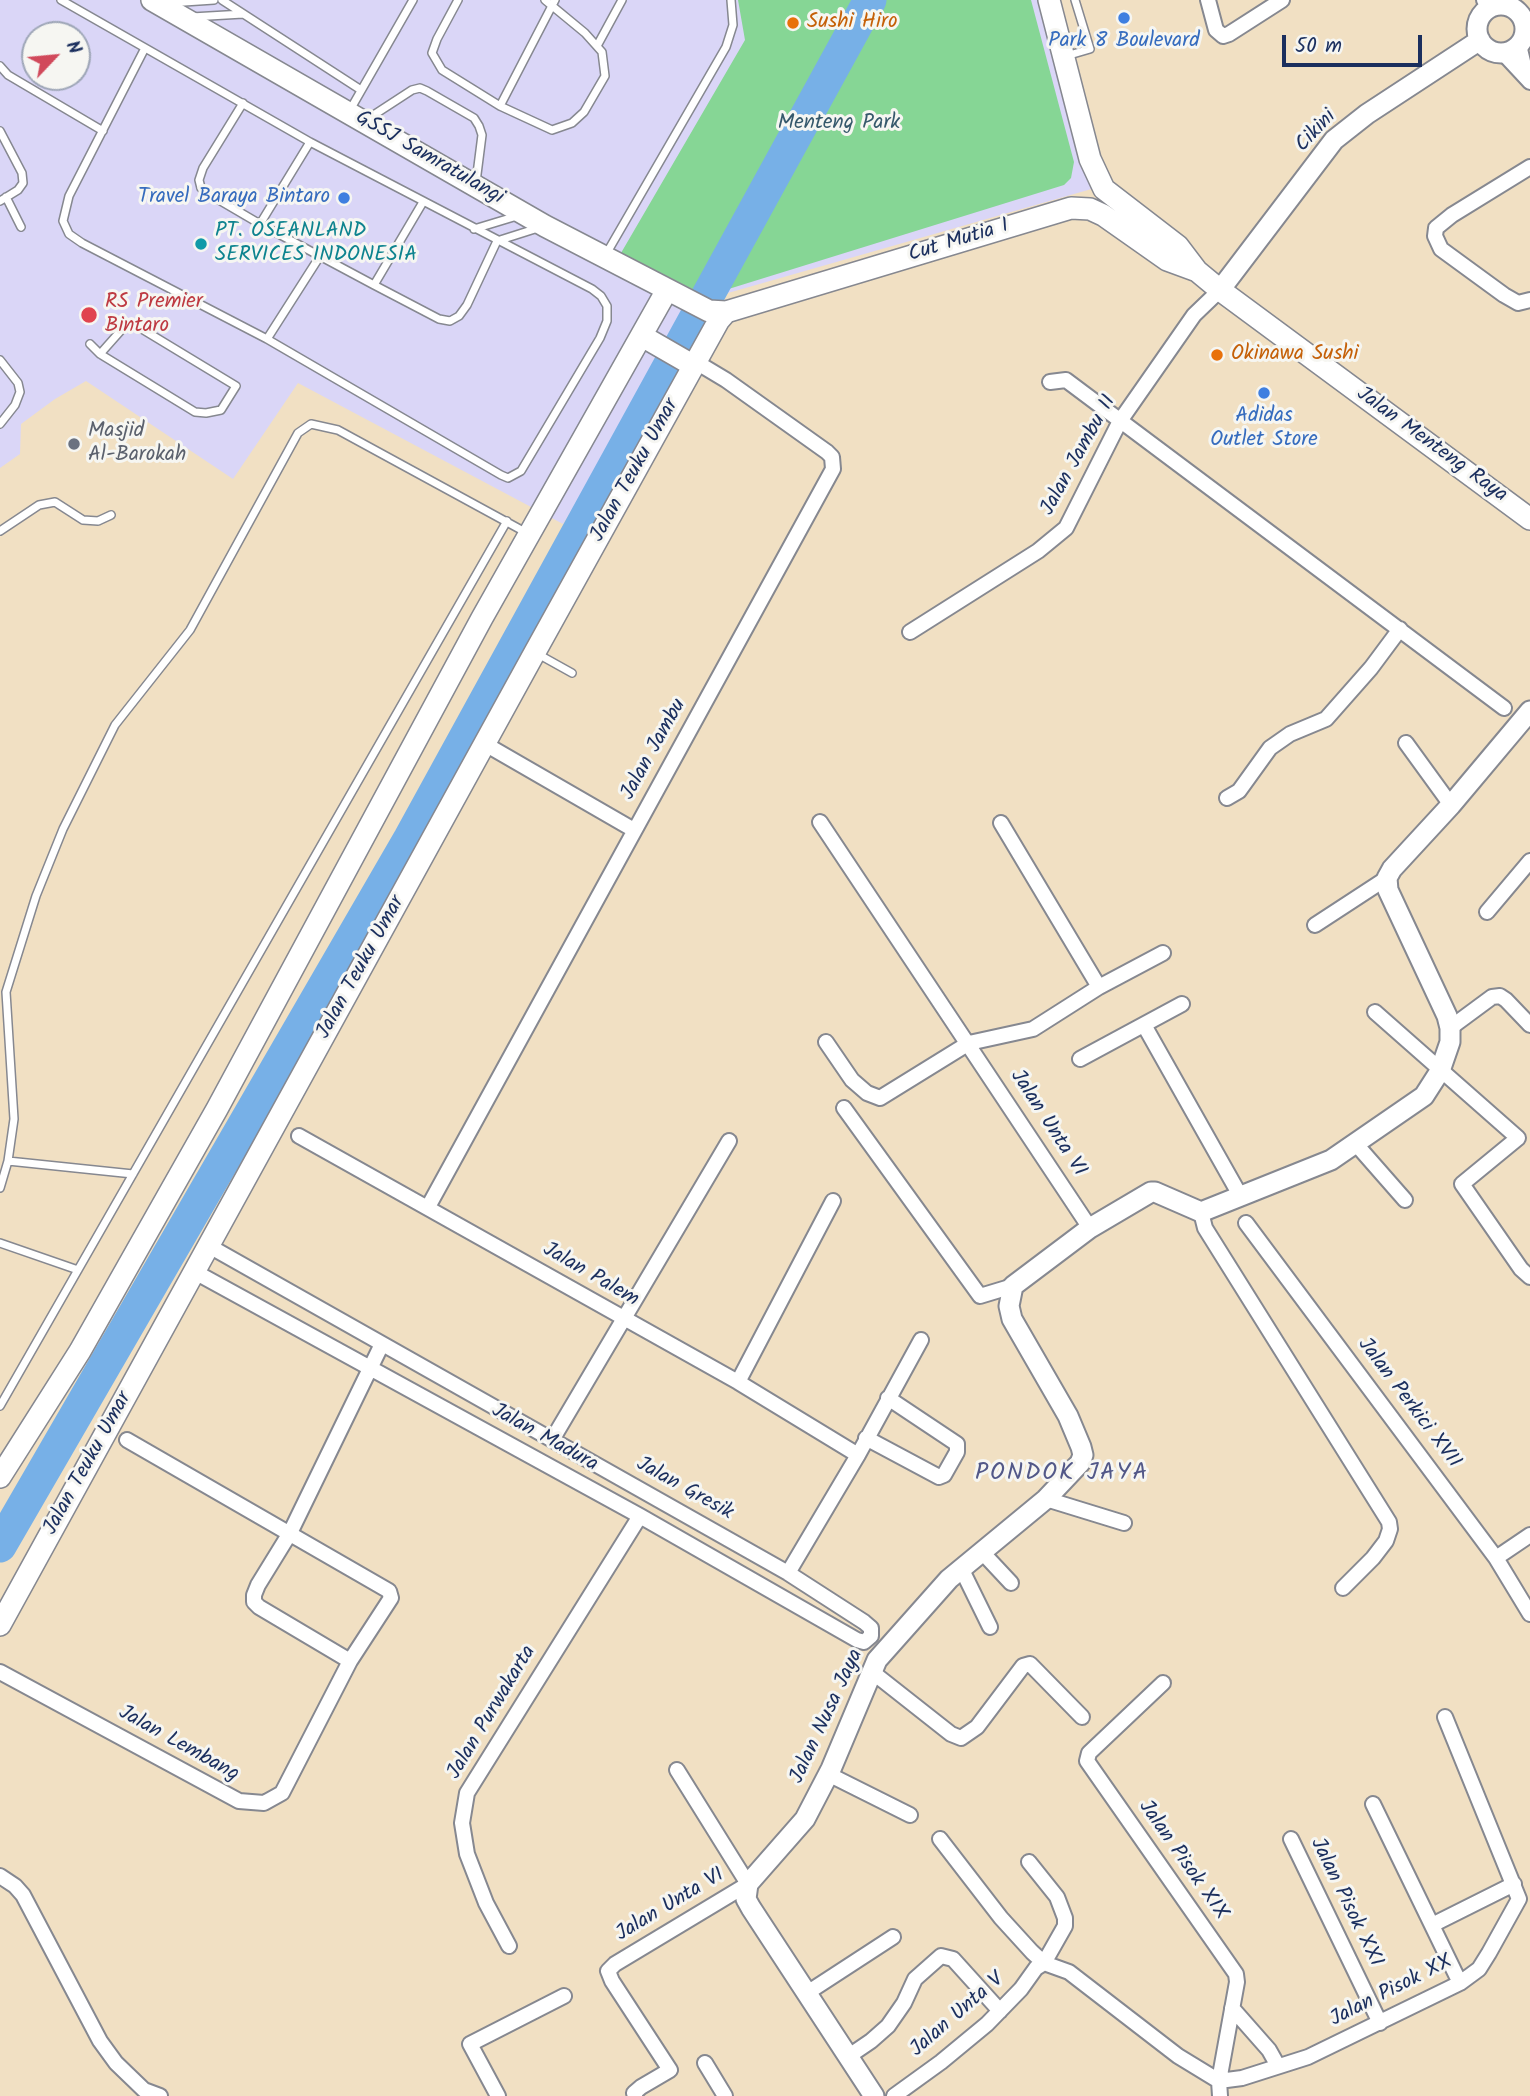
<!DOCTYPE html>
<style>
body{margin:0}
#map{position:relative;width:1530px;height:2096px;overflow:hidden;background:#f1e0c3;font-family:Kalam,sans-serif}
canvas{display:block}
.north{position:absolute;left:21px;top:21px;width:70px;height:70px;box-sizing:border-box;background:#f6f6f2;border:2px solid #9ea6b7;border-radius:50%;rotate:64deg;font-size:19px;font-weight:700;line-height:28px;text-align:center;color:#1b2f5e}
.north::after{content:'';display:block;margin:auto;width:24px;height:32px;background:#d1495b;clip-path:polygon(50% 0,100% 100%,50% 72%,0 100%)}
.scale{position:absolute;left:1282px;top:35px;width:140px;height:32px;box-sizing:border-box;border:4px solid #1b2f5e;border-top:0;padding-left:9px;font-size:21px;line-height:24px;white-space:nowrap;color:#1b2f5e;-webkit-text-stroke:5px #f6f6f2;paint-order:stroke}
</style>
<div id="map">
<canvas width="1530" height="2096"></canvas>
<div class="north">N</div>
<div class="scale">50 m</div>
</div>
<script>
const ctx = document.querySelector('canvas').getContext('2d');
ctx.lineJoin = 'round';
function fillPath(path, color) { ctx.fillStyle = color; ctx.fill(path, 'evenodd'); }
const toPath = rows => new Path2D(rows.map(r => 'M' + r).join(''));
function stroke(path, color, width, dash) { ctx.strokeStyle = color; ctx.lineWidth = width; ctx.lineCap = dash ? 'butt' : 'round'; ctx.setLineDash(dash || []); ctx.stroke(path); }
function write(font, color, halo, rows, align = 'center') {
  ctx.font = font + ' Kalam,sans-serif'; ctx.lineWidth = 6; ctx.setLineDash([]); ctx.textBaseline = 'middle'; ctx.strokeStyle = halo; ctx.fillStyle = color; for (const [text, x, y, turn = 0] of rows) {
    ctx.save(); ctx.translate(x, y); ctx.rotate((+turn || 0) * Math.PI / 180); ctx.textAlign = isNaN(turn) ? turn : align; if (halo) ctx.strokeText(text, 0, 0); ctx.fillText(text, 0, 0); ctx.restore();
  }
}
const built = toPath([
 [0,0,1040,0,1095,188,700,301,563,524,298,383,233,479,86,381,55,399,21,424,20,454,0,468],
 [35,35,77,35,77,77,35,77]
]);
const green = toPath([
 [738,0,1031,0,1074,162,1071,178,1064,185,706,296,621,253,745,40]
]);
const river = toPath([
 [0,1546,410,838,870,0]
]);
const service = toPath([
 [61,0,310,142,592,289,601,296,607,306,607,321,600,338,521,471,508,478,501,475,267,339,82,243,69,234,63,221,69,196,145,48],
 [222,0,361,90],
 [458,0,437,39,432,53,442,70,500,106,552,130,572,123,584,112,605,76,602,52,585,33,545,0],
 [169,3,214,0],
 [192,17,243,14],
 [597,46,622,0],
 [1066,56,1090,49,1075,0],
 [0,66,8,75,103,131],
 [243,103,203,168,199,180,201,188,207,193,260,224,310,142],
 [500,106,555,0],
 [350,110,413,0],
 [366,120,412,90,420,88,427,91,474,118,479,126,482,135,476,182],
 [0,131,22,173,23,183,18,190,0,201],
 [6,197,21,227],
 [423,202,374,285,439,319,450,321,459,316,467,305,497,241,538,228],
 [260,224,374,285],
 [474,229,517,216],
 [605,256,726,47,733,25,731,0],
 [267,339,320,256],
 [90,344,100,354,195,412,206,413,221,410,236,386,132,323,124,327,100,354],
 [0,360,18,383,20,392,15,405,0,424],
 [0,531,39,505,55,502,83,520,98,521,111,515],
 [536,653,572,673],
 [8,1161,133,1174],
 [0,1188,8,1161,14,1119,6,992,36,896,63,829,115,725,190,630,298,433,311,424,338,430,527,533],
 [0,1243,78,1270],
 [0,1406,507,521]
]);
const minor = toPath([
 [1208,0,1216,30,1223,36,1229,34,1282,0],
 [1484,0,1489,7],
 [1519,45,1526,74],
 [1503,53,1530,82],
 [1530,167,1452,215,1436,228,1435,236,1441,249,1504,295,1518,303,1530,300],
 [1050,382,1066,380,1504,708],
 [910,632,1038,551,1066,528,1120,421,1194,315,1220,290],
 [1406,743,1451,805],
 [485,744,634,830],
 [1227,798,1239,791,1270,748,1290,734,1326,719,1371,668,1400,629],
 [820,822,1090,1228],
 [1487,912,1530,861],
 [1315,925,1387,878],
 [1099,987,1163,953],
 [1375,1012,1518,1138,1462,1184,1521,1269,1530,1277],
 [1144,1025,1241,1197],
 [1450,1028,1492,997,1500,996,1506,1000,1530,1025],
 [826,1042,852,1080,867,1093,880,1098,969,1043,1033,1029,1099,987,1001,823],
 [1080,1059,1182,1004],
 [844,1108,980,1296,1013,1286],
 [299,1136,738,1382,858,1455],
 [1355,1143,1405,1200],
 [428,1207,833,469,832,457,827,452,726,380,696,362],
 [1201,1212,1205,1228,1389,1522,1390,1529,1386,1541,1373,1558,1343,1588],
 [1246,1223,1496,1558,1530,1614],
 [195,1272,640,1516,857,1640,864,1642,871,1636,871,1628,864,1622,788,1573,209,1246],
 [738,1382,833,1201],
 [866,1438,939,1477,944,1475,957,1452,957,1444,888,1398],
 [552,1440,729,1141],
 [1046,1499,1124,1523],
 [982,1552,1011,1583],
 [1496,1558,1530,1535],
 [962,1570,990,1627],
 [788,1573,858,1455,921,1340],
 [350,1661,259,1607,254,1602,254,1595,258,1585,290,1533,382,1344],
 [871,1671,951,1734,961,1738,977,1727,1023,1666,1030,1664,1082,1717],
 [0,1672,239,1801,264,1803,282,1793,350,1661,391,1598,389,1591,127,1440],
 [1163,1683,1089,1753,1087,1761,1236,1974,1237,1982,1219,2081,1220,2096],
 [828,1774,910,1815],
 [1373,1804,1460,1983],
 [940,1839,1001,1918,1032,1952,1044,1963,1069,1972,1178,2056,1219,2081],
 [1291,1839,1380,2023],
 [0,1876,15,1886,23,1895,100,2041,116,2063,144,2090,160,2096],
 [1432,1925,1514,1884],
 [509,1946,486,1903,467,1854,462,1823,467,1793,640,1516],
 [807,1993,893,1937],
 [1232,2008,1269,2050,1278,2066],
 [849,2056,871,2041,888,2026,904,2003,915,1979,941,1956,953,1959,1000,2011],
 [705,2063,725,2096],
 [1219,2081,1242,2078,1308,2057,1460,1983,1479,1969,1489,1953,1519,1899,1445,1717],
 [498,2096,470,2044,564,1996],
 [635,2096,634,2093,641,2087,670,2070,612,1981,608,1971,615,1964,748,1884,677,1770],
 [894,2096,941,2062,987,2024,1021,1989,1036,1968,1044,1963,1065,1926,1065,1918,1057,1897,1029,1862]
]);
const tertiary = toPath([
 '1477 29a24 24 0 1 1 48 0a24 24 0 1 1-48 0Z',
 [1220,290,1334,140,1367,114,1480,40],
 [874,2096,751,1908,746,1899,748,1884,805,1819,831,1769,877,1660,949,1579,1046,1499,1080,1463,1083,1455,1081,1447,1068,1416,1012,1319,1009,1306,1013,1286,1090,1228,1151,1192,1155,1192,1201,1212,1331,1160,1424,1096,1440,1071,1450,1042,1450,1028,1447,1016,1388,890,1387,878,1392,869,1451,805,1530,711]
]);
const secondary = toPath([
 [152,0,545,226,709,311,726,312,1071,208,1090,209,1103,215,1167,260,1197,271],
 [1049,0,1090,159,1104,189,1178,246,1197,271,1220,290,1530,519],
 [642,336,694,366],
 [0,1477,80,1351,217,1109,482,618,667,290],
 [0,1625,535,652,719,320,726,312]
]);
const markers = [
 [1124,18,7,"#3f7fe0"],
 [793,23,7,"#e8710a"],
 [344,198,7,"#3f7fe0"],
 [201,244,7,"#0f9aa8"],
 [89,315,9,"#e0444e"],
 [1217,355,7,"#e8710a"],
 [1264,393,7,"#3f7fe0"],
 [74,444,7,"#6b7280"]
];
const foodNames = [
 ["Sushi Hiro",807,23],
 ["Okinawa Sushi",1231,355]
];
const shopNames = [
 ["Park 8 Boulevard",1124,42],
 ["Travel Baraya Bintaro",330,198,"right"],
 ["Adidas",1264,417],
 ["Outlet Store",1264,441]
];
const parkNames = [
 ["Menteng Park",839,124]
];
const streetNames = [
 ["Cikini",1317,132,-47],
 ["GSSJ Samratulangi",429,159,30],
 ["Cut Mutia I",959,242,-17],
 ["Jalan Menteng Raya",1431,446,36],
 ["Jalan Jambu II",1080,456,-61],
 ["Jalan Teuku Umar",636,471,-61],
 ["Jalan Jambu",655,750,-61],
 ["Jalan Teuku Umar",362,968,-61],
 ["Jalan Unta VI",1047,1124,57],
 ["Jalan Palem",590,1276,30],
 ["Jalan Perkici XVII",1408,1404,53],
 ["Jalan Madura",544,1439,29],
 ["Jalan Teuku Umar",89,1464,-61],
 ["Jalan Gresik",684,1490,29],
 ["Jalan Purwakarta",493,1713,-59],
 ["Jalan Nusa Jaya",828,1717,-65],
 ["Jalan Lembang",178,1745,29],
 ["Jalan Pisok XIX",1182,1861,55],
 ["Jalan Pisok XXI",1345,1903,64],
 ["Jalan Unta VI",671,1906,-31],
 ["Jalan Pisok XX",1392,1992,-27],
 ["Jalan Unta V",958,2016,-41]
];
const cultureNames = [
 ["PT. OSEANLAND",215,232],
 ["SERVICES INDONESIA",215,256]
];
const healthNames = [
 ["RS Premier",105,303],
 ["Bintaro",105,327]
];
const worshipNames = [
 ["Masjid",88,432],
 ["Al-Barokah",88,456]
];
const quarterNames = [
 ["PONDOK JAYA",1062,1475]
];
fillPath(built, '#dad6f7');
fillPath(green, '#86d695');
stroke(river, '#77b0e7', 33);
stroke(service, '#868890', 10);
stroke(minor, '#868890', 18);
stroke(tertiary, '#868890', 23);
stroke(secondary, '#868890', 24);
stroke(service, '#fff', 7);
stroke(minor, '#fff', 14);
stroke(tertiary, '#fff', 19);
stroke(secondary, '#fff', 21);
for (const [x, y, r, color] of markers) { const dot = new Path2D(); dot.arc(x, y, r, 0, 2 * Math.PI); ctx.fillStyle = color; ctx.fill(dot); stroke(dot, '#f6f6f2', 2.5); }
write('21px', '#c56008', '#f6f6f2', foodNames, 'left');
write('21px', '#366cbe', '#f6f6f2', shopNames);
write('21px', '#36596c', '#f6f6f2', parkNames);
write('21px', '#1b2f5e', '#f6f6f2', streetNames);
write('21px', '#0d838f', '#f6f6f2', cultureNames, 'left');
write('21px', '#be3a42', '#f6f6f2', healthNames, 'left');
write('21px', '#5b616d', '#f6f6f2', worshipNames, 'left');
ctx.letterSpacing = '2px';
write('24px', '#525888', '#f6f6f2', quarterNames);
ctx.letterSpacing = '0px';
</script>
